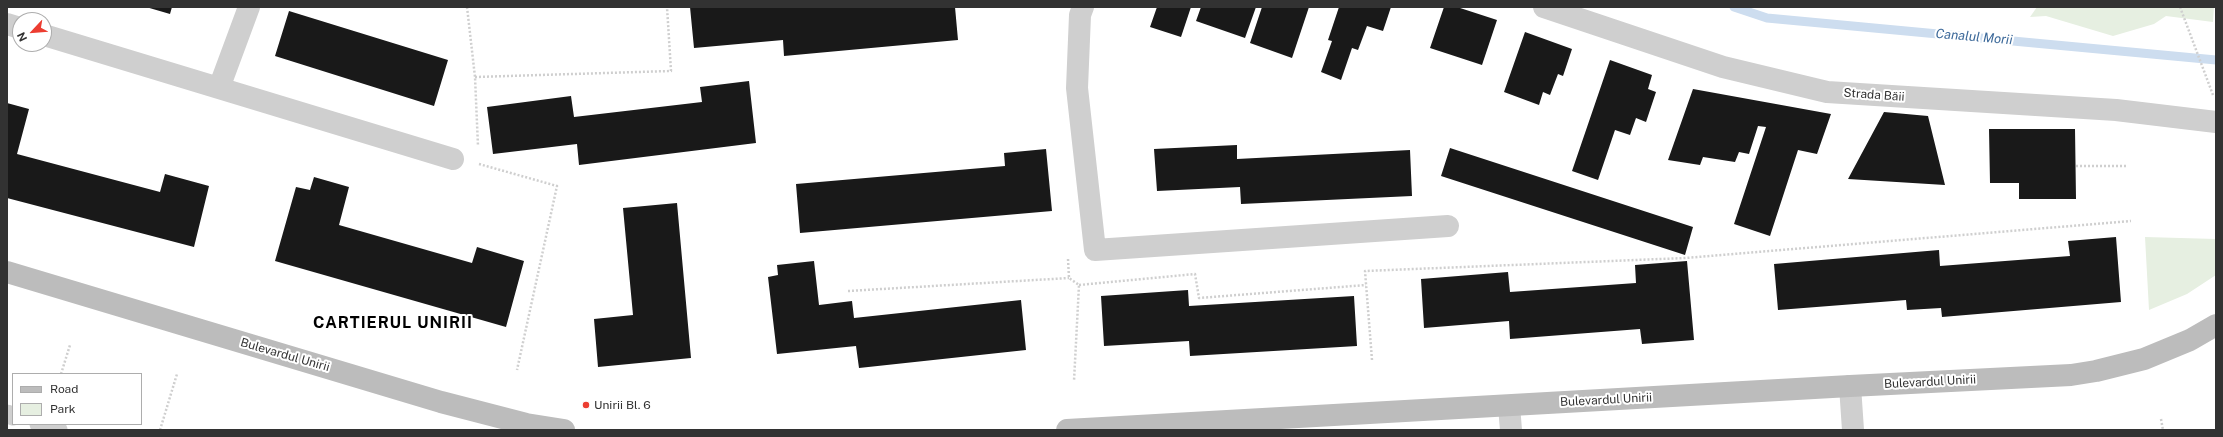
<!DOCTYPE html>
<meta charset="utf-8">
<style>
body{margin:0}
#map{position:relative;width:2223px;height:437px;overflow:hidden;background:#fff;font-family:"Public Sans",sans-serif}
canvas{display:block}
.frame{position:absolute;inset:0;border:8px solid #323232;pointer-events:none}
.legend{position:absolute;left:12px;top:373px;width:130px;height:52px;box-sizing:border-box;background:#fff;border:1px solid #adadad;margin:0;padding:5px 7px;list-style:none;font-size:12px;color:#323232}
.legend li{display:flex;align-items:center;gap:8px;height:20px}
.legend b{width:20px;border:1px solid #adadad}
.north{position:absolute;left:12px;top:12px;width:40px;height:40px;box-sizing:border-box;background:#fff;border:1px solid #adadad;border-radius:50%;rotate:244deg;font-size:11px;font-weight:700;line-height:16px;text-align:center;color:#323232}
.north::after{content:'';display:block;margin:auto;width:14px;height:18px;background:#ec3d31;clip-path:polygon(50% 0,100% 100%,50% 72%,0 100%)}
</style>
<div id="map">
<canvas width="2223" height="437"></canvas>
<div class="frame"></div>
<ul class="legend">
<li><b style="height:5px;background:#bcbcbc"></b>Road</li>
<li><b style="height:11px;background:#e6efe1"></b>Park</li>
</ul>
<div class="north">N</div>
</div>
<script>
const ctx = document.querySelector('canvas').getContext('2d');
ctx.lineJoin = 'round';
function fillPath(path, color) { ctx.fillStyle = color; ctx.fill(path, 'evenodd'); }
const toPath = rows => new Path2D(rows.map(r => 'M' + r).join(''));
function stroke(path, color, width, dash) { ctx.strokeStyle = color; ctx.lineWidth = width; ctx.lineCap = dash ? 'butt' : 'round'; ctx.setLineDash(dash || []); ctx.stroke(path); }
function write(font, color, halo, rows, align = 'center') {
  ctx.font = font + ' "Public Sans",sans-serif'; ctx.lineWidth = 4; ctx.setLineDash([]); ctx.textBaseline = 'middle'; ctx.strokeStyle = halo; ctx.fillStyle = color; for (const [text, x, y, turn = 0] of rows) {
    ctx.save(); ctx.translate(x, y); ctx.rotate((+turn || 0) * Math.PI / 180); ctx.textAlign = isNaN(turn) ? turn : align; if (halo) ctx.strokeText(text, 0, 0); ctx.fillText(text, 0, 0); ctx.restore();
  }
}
const green = toPath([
 [2037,7,2214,7,2213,22,2166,16,2154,24,2113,36,2046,16,2030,17],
 [2145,237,2216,239,2216,275,2187,294,2149,310]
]);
const stream = toPath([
 [1734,7,1767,18,2216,60]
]);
const building = toPath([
 [146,7,172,7,170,14],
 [690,7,955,7,958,40,784,56,783,40,694,48],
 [1157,7,1191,7,1181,37,1150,27],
 [1201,7,1256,7,1245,38,1196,21],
 [1262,7,1309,7,1292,58,1250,43],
 [1339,7,1391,7,1383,31,1367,26,1358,50,1352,48,1341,80,1321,72,1332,41,1328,40],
 [1444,7,1457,7,1497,20,1482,65,1430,48],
 [289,11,448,60,434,106,275,56],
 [1525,32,1572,49,1563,76,1558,74,1550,95,1543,92,1539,105,1504,92],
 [1610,60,1652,75,1648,89,1656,92,1646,122,1636,118,1630,135,1615,130,1598,180,1572,171],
 [749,81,756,143,579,165,577,144,493,154,487,107,571,96,574,117,702,102,700,87],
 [1693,89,1831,114,1817,154,1798,150,1770,236,1734,224,1766,127,1758,126,1749,154,1739,152,1735,162,1703,157,1700,165,1668,160],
 [7,103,29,109,17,154,160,192,165,174,209,186,194,247,7,198],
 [1884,112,1928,116,1945,185,1848,179],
 [1989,129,2075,129,2076,199,2019,199,2019,183,1990,183],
 [1237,145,1237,159,1410,150,1412,196,1241,204,1240,187,1157,191,1154,149],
 [1450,148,1693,227,1685,255,1441,176],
 [1046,149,1052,211,800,233,796,184,1005,166,1004,153],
 [314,177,349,187,339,225,472,263,477,247,524,261,506,327,275,261,296,187,310,190],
 [677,203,691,358,598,367,594,319,633,315,623,208],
 [2116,237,2121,302,1942,317,1941,308,1907,310,1906,300,1778,310,1774,264,1939,250,1940,266,2070,256,2068,241],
 [814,261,819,305,852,301,854,318,1021,300,1026,350,859,368,856,346,777,354,768,277,778,275,777,265],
 [1687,261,1694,340,1642,344,1640,329,1510,339,1509,321,1424,328,1421,279,1508,272,1510,292,1636,283,1635,265],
 [1188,290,1189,306,1354,296,1357,346,1190,356,1189,341,1104,346,1101,296]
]);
const path = toPath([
 [467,7,475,77,478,146],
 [2180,7,2213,95],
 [475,77,671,71,667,7],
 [479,164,557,186,517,370],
 [2076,166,2128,166],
 [1068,259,1069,278,1079,285,1074,381],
 [1079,285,1195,274,1199,298,1366,285],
 [848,291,1069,278],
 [1372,360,1365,271,1685,258,2131,221],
 [61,374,70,345],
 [2161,419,2163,430],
 [160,430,177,374]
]);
const pedestrian = toPath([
 [7,414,13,416],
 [39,424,58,430]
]);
const minor = toPath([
 [1083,7,1080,15,1077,88,1095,250,1448,226],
 [1544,7,1723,67,1827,92,2116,110,2216,122],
 [7,24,20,28],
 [44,35,453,159],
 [219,88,249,7],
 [1850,386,1853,430],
 [1509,406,1511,430]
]);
const secondary = toPath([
 [7,272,441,402,526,424,564,430],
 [1067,430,1850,386,2071,375,2096,371,2144,359,2190,340,2216,325]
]);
const markers = [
 [586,405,4,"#ec3d31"]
];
const streetNames = [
 ["Strada Băii",1874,95,4],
 ["Bulevardul Unirii",285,355,16],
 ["Bulevardul Unirii",1930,382,-3],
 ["Bulevardul Unirii",1606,400,-3]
];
const poiNames = [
 ["Unirii Bl. 6",594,405]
];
const waterNames = [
 ["Canalul Morii",1974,37,5]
];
const districtNames = [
 ["CARTIERUL UNIRII",393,323]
];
fillPath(green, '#e6efe1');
stroke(stream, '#cdddef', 9);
fillPath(building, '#191919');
stroke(path, '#cfcfcf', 2.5, [2, 2]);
stroke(pedestrian, '#cfcfcf', 19);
stroke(minor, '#cfcfcf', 22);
stroke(secondary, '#bcbcbc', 22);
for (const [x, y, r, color] of markers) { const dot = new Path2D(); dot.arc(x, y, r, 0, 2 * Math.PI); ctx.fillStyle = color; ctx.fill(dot); stroke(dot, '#fff', 1.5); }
write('12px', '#323232', '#fff', streetNames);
write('12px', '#323232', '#fff', poiNames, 'left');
write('italic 13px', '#3b6899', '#fff', waterNames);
ctx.letterSpacing = '1px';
write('bold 16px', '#000', '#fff', districtNames);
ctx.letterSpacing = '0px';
</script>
